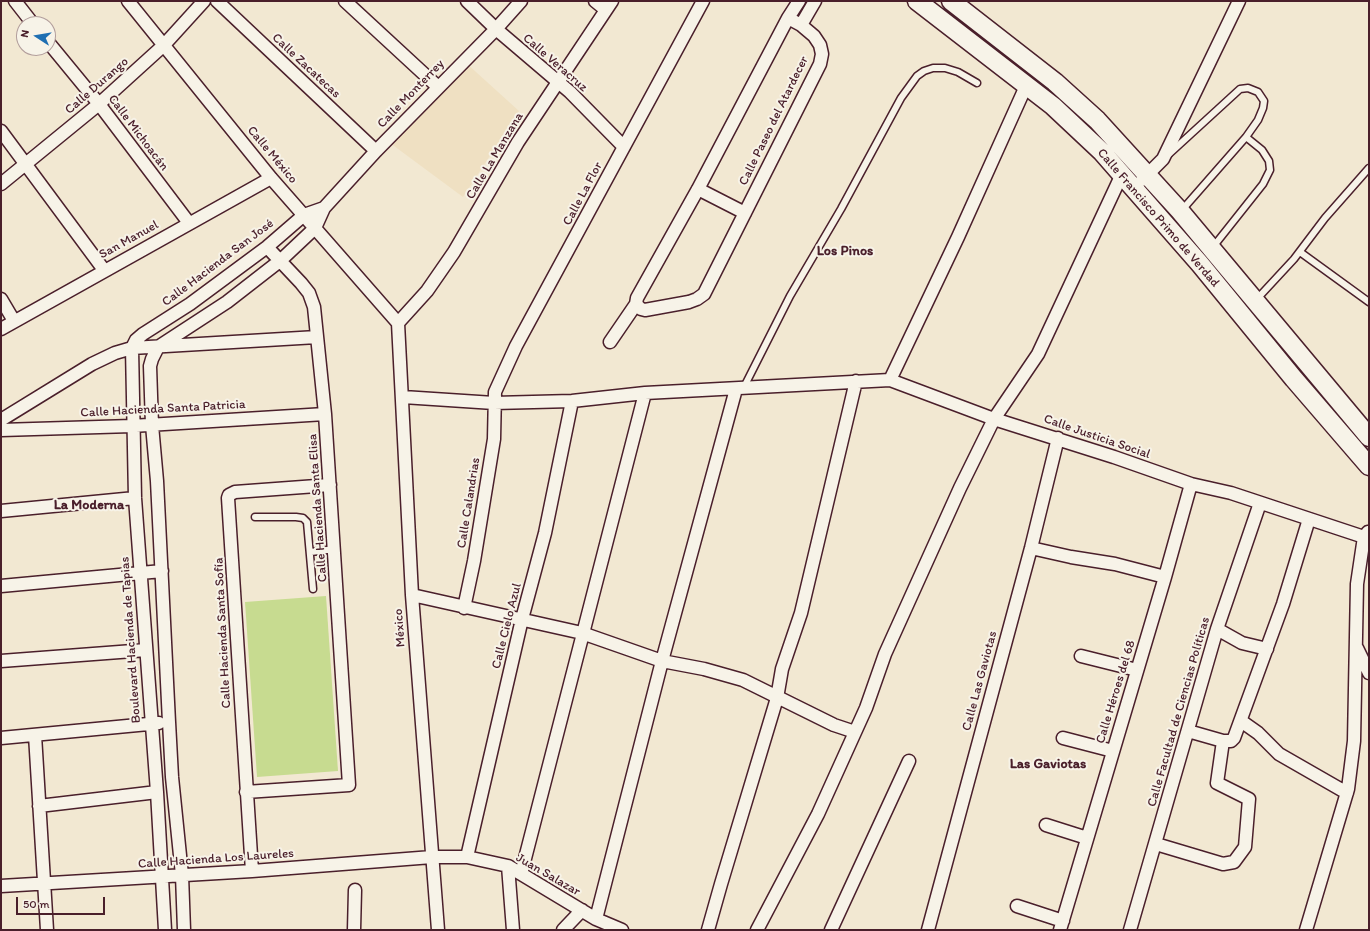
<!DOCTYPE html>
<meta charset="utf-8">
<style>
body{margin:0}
#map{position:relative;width:1370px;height:931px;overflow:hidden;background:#f2e8d2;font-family:Itim,sans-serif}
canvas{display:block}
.frame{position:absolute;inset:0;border:2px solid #4a1f2b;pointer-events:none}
.north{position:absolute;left:16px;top:16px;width:40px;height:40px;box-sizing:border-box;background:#f7f3e8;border:1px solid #b29e9c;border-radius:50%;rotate:282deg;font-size:11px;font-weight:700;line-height:16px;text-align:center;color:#4a1f2b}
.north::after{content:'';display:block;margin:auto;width:14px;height:18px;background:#1f6fb2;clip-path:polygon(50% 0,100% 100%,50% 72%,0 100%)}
.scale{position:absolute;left:16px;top:897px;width:89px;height:18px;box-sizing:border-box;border:2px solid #4a1f2b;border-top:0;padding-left:5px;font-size:12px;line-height:14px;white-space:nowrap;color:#4a1f2b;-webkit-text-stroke:3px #f7f3e8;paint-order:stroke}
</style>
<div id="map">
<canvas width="1370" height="931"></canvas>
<div class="frame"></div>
<div class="north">N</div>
<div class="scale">50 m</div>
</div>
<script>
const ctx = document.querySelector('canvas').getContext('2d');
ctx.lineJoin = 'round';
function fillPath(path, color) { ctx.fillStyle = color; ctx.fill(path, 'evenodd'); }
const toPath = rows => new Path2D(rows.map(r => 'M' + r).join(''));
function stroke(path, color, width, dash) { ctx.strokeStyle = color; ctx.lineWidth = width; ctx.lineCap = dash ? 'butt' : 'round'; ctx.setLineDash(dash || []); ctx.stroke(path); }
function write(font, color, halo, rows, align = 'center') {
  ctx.font = font + ' Itim,sans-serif'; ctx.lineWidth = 4; ctx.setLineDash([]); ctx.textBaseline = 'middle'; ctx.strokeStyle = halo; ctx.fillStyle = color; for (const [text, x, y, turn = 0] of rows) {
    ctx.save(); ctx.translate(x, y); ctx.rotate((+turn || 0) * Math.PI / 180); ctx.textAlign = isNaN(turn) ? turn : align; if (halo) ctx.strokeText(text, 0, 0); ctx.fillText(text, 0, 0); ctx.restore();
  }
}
const built = toPath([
 [465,62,519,111,463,197,390,143]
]);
const green = toPath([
 [326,596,338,771,257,777,245,602]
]);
const lane = toPath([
 [1169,154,1240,89,1248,88,1258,92,1264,101,1263,108,1258,120,1246,137,1182,210],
 [1213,247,1263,184,1270,170,1269,161,1262,150,1246,137],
 [1300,252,1369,302],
 [1256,300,1294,259,1325,218,1369,168],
 [743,389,790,296,841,209,901,98,917,76,924,71,933,68,945,68,958,72,977,83],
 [255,517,296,517,303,518,307,522,313,589],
 [311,552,335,549]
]);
const street = toPath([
 [15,1,33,24],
 [128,1,271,178,398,323],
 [217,1,376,151],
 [345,1,437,86],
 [467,1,496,29,570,92,624,147],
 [595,1,606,10],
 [788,18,801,25,814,36,820,45,822,54,820,64,704,294,697,299,689,302,645,310,641,309,636,304,637,298,698,189,788,18,799,1],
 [801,25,815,1],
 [48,42,99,104,189,223],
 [1,131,104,270],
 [1142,180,1163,159,1239,1],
 [1,184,99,104,164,45,204,1],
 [698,189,745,213],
 [1,299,14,321],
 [398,323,412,595,438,930],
 [398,323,427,291,454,252,518,142,612,1],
 [1,329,271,178],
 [610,342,636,304],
 [890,380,958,237,1026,86],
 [403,397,494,403,572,401,645,393,890,380,994,419,1114,457,1191,484,1231,493,1364,537],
 [1,420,92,364,115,353,132,348,317,337],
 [1,430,132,426,325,414],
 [1,511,135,498],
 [1031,548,1071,557,1115,564,1165,577],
 [1,586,162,571],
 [412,595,582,633,662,661,704,669,743,680,834,725,855,732],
 [464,608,474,561,494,439,495,392,516,346,703,1],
 [1217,629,1242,643,1267,649],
 [1357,648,1369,673],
 [1081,656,1137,670],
 [1,661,146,650],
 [1241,721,1258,733,1279,754,1347,793],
 [1188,731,1223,741,1231,741,1234,738,1283,604,1309,519],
 [35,735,47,930],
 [1,738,159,723],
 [1063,738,1113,751],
 [246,792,349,785,325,414,314,307,309,293,301,283,267,247],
 [39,806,157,792],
 [1046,825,1087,838],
 [1156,844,1223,864,1234,862,1245,847,1249,799,1217,783,1223,741],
 [467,857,522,619,545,533,572,401],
 [508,866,513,930],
 [252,871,228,498,229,495,235,492,330,485],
 [521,874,645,393],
 [1,886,252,871,432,857,467,857,508,866,596,919,622,930],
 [1017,906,1063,921],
 [596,919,662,661,736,389],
 [165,930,157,792,135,498,132,348,136,340,143,334,190,304,267,247,304,215,324,208],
 [184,930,182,875,172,777,169,722,157,481,152,425,150,366,152,359,158,347,227,302,281,260,315,228,324,208,376,151,496,29,521,1],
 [354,930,355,890],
 [563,930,582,910],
 [708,930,721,884,777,698,782,669,801,613,856,381],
 [757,930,818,814,866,708,885,654,960,488,994,419,1038,354,1122,174],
 [831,930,909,761],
 [928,930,1031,548,1058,438],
 [1060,930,1165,577,1191,484],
 [1130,930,1217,629,1260,503],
 [1306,930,1348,789,1354,741,1357,584,1364,537,1368,532]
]);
const secondary = toPath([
 [917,1,1053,106,1102,152,1200,264,1294,379,1369,466],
 [951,1,1055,82,1097,120,1180,211,1369,437]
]);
const streetNames = [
 ["Calle Veracruz",555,63,41],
 ["Calle Zacatecas",306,66,43],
 ["Calle Durango",97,86,-41],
 ["Calle Monterrey",411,94,-46],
 ["Calle Paseo del Atardecer",774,121,-64],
 ["Calle Michoacán",138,133,53],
 ["Calle México",272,155,50],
 ["Calle La Manzana",495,156,-59],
 ["Calle La Flor",583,194,-62],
 ["Calle Francisco Primo de Verdad",1158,218,49],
 ["San Manuel",129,240,-29],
 ["Calle Hacienda San José",218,263,-37],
 ["Calle Hacienda Santa Patricia",163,409,-3],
 ["Calle Justicia Social",1097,437,19],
 ["Calle Calandrias",469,503,-81],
 ["Calle Hacienda Santa Elisa",318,508,-94],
 ["Calle Cielo Azul",507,626,-76],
 ["México",400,628,-94],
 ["Calle Hacienda Santa Sofía",223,633,-93],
 ["Boulevard Hacienda de Tapias",131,640,-94],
 ["Calle Las Gaviotas",980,681,-75],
 ["Calle Héroes del 68",1116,692,-73],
 ["Calle Facultad de Ciencias Políticas",1179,712,-74],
 ["Calle Hacienda Los Laureles",216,859,-4],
 ["Juan Salazar",548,875,30]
];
const neighbourhoodNames = [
 ["Los Pinos",845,251],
 ["La Moderna",89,505],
 ["Las Gaviotas",1048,764]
];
fillPath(built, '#efe0c2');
fillPath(green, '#c7db90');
stroke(lane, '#4a1f2b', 9);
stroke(street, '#4a1f2b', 15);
stroke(secondary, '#4a1f2b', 21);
stroke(lane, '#f7f3e8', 6);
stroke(street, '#f7f3e8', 12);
stroke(secondary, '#f7f3e8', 18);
write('13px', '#4a1f2b', '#f7f3e8', streetNames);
write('bold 14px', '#4a1f2b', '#f7f3e8', neighbourhoodNames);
</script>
